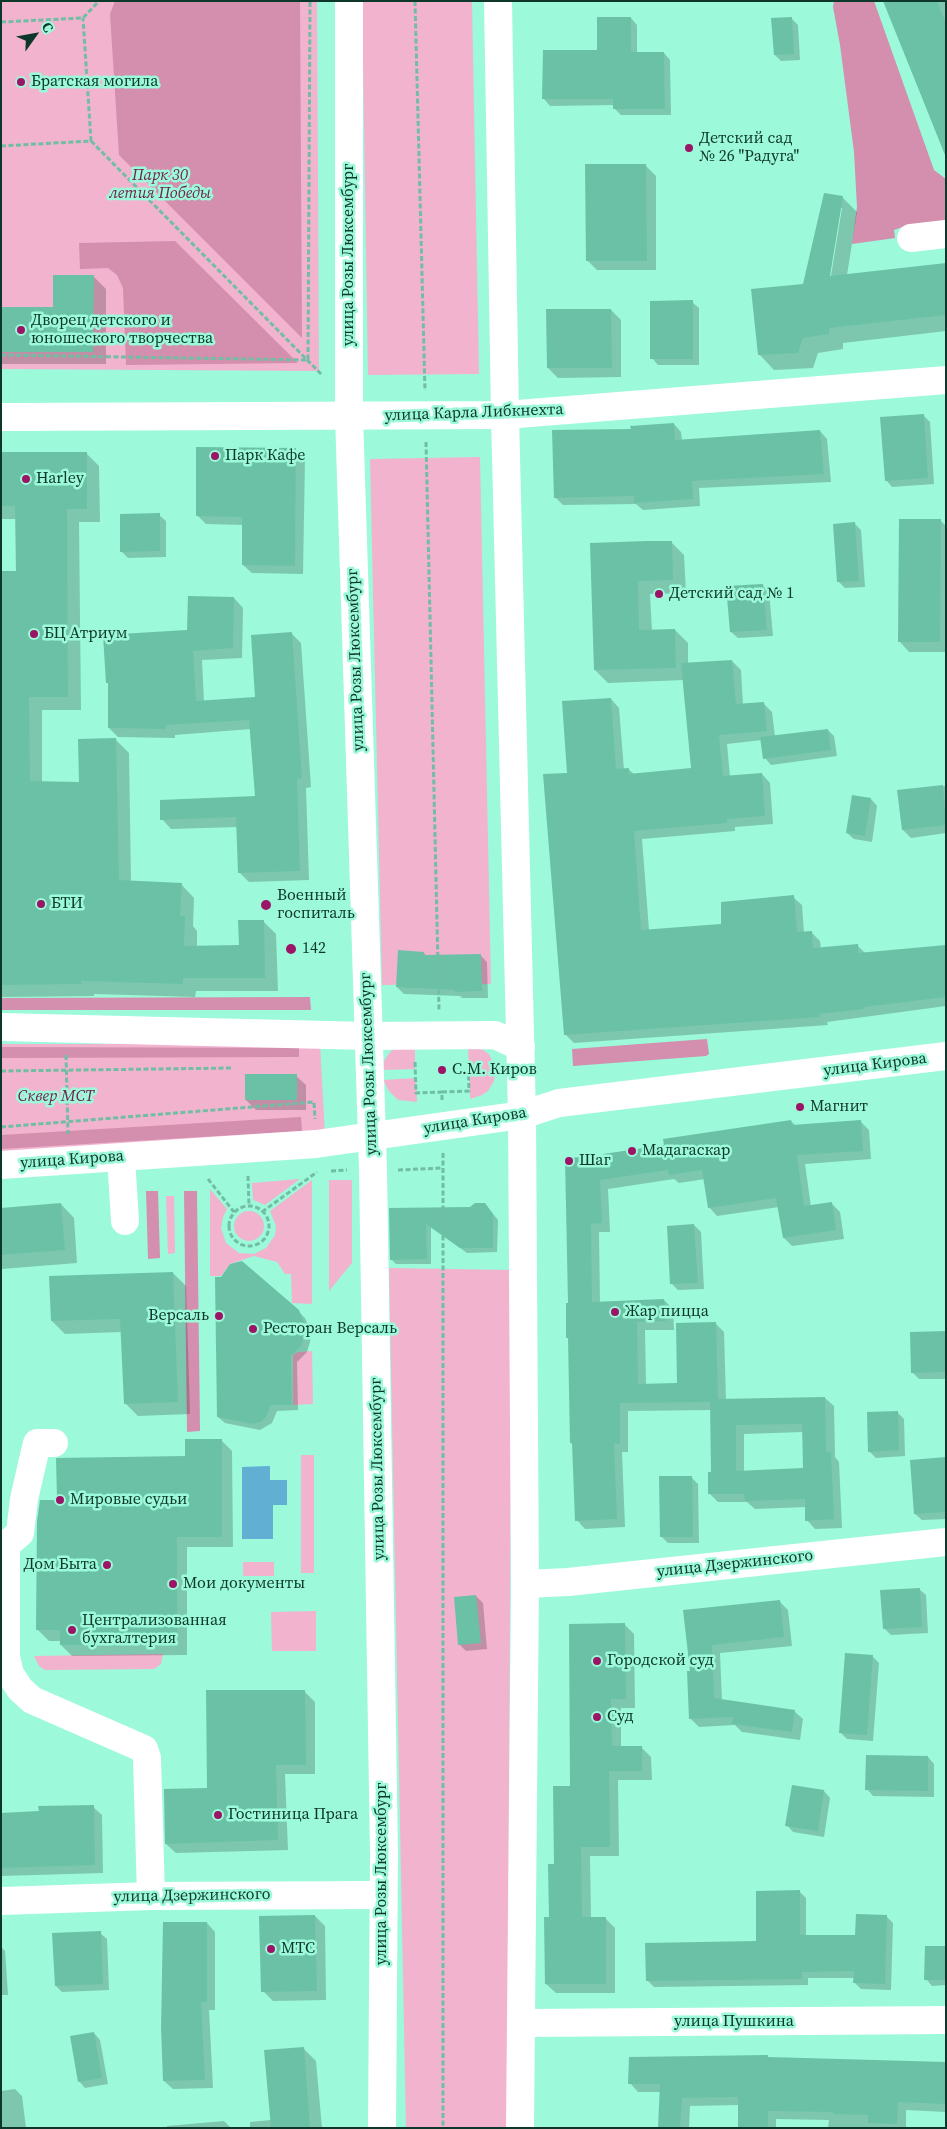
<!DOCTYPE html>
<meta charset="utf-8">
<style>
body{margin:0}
#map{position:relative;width:947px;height:2129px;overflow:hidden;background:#9cf9da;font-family:"Source Serif 4",serif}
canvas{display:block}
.frame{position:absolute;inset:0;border:2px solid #0e372b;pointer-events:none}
.north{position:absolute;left:10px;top:10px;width:50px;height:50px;-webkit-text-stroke:4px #9cf9da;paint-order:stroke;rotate:58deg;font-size:14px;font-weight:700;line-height:20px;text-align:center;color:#0e372b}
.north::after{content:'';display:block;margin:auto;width:18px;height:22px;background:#0e372b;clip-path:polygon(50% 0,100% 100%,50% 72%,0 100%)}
</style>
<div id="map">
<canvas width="947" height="2129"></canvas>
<div class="frame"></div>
<div class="north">С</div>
</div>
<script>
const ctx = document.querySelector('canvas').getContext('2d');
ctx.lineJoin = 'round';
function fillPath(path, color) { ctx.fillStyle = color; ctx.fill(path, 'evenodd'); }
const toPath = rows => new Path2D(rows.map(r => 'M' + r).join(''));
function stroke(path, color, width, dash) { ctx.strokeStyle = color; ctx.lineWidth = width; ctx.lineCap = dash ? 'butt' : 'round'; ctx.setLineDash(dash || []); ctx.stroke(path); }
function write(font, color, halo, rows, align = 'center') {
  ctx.font = font + ' "Source Serif 4",serif'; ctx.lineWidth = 5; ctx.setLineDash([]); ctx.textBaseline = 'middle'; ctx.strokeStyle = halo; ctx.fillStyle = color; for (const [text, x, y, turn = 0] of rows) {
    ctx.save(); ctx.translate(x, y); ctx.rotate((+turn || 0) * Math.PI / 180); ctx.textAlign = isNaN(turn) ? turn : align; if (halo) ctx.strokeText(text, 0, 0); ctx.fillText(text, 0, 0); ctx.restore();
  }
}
const green = toPath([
 [1,1,317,1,319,371,1,369],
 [362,1,472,1,479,374,368,375],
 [480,457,491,984,382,985,370,459],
 [1,1044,320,1044,325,1135,1,1153],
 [468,1046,480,1048,489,1054,495,1067,495,1074,494,1081,488,1091,482,1095,470,1099],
 [415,1048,415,1069,382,1070,384,1061,390,1052,394,1049],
 [416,1078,417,1102,398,1100,389,1091,383,1080],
 [300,1179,265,1205,253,1200,252,1183],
 [312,1180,312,1304,292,1303,291,1274,285,1274,277,1262,254,1256,230,1264,221,1276,210,1276,210,1189,227,1209,223,1217,221,1228,226,1243,239,1253,254,1254,266,1248,275,1235,276,1226,270,1211],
 [329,1180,352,1180,352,1263,329,1291],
 [166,1196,174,1196,175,1253,168,1254],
 '234 1226a15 15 0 1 1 30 0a15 15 0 1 1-30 0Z',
 [389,1268,512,1270,507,2128,406,2128],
 [312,1351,313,1404,293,1405,293,1355,298,1352],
 [301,1455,314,1455,314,1573,301,1573],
 [243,1562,274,1562,274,1576,243,1576],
 [316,1611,316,1651,272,1651,271,1612],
 [163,1654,161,1664,154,1669,45,1670,39,1666,34,1656]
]);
const forest = toPath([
 [115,1,300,1,302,338,119,155,110,14],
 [834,1,874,1,934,170,946,179,946,222,908,225,894,230,895,238,852,244,857,207,854,152,840,45,833,7],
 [175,241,298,363,126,365,123,288,117,275,108,268,80,269,79,243],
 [310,997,311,1010,1,1010,1,998],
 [707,1039,709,1054,706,1056,573,1066,572,1049],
 [1,1047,299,1048,299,1057,1,1058],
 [301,1117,302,1131,1,1149,1,1135],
 [146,1191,158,1191,160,1258,148,1259],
 [184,1191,197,1191,200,1431,187,1432]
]);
const water = toPath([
 [270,1466,270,1480,287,1480,287,1505,273,1505,273,1539,242,1539,242,1467]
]);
const shadow = toPath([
 [884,1,946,1,946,156,945,155],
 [631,18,637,25,637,53,664,53,670,60,671,115,621,115,614,108,614,105,550,106,544,99,598,51],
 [791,18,798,25,800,60,781,61,775,55],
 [646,166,656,176,656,270,597,270,587,260],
 [842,197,857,212,847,275,946,265,946,331,843,343,843,349,818,353,813,368,774,370,759,354,804,285],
 [840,208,842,208,830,282,828,282],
 [93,276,106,289,106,364,1,364,1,292,2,308,55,308],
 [692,302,699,308,699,365,658,365,652,358],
 [611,310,621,320,621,377,558,378,548,368],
 [923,415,930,422,934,484,892,487,886,480],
 [674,424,681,432,682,441,820,431,827,439,831,482,699,488,700,506,643,510,636,504,563,505,555,497,632,430],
 [296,450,305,458,303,574,252,573,243,565,244,525,206,524,197,515],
 [1,453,86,453,99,466,100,522,79,522,81,710,42,710,42,783,81,783,116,740,129,753,131,882,181,884,194,898,193,926,197,931,197,947,240,946,263,921,276,934,278,991,196,991,195,997,94,994,94,996,1,997,1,572,17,572,17,519,1,519],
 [159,515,166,521,166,557,128,558,121,551],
 [941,521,946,526,946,652,909,652,900,642],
 [855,524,861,530,865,587,845,588,839,582],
 [671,542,684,555,686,593,650,594,652,631,675,630,688,643,688,664,732,661,741,670,743,705,763,703,772,712,775,737,828,730,834,736,837,756,771,765,765,758,762,740,727,744,730,777,762,774,770,783,773,824,735,827,735,831,642,839,649,930,722,925,793,897,802,905,804,933,811,932,820,941,821,949,857,945,866,954,946,946,946,1006,827,1022,828,1025,574,1043,565,1034,568,774,611,699,619,708,624,770,628,769,634,774,692,769,684,680,608,683,595,670,591,544],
 [762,585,769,592,773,636,738,638,731,632],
 [234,598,243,608,242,658,202,660,204,702,256,698,291,633,301,643,311,787,306,788,309,880,249,882,239,872,238,827,171,829,162,819,256,798,251,729,175,735,175,738,118,737,109,728,189,631],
 [946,786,946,833,911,838,903,830,898,791],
 [871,799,877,806,872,842,854,839,847,833],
 [424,953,427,957,480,955,487,962,488,998,462,998,460,996,404,994,397,987],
 [296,1076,306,1085,306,1110,256,1110,246,1100],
 [791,1121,796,1126,860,1121,869,1130,871,1159,805,1164,811,1207,832,1204,840,1212,844,1239,792,1246,784,1238,779,1207,717,1216,709,1207,705,1179,679,1183,674,1179,608,1189,610,1232,599,1232,600,1303,664,1300,673,1309,674,1330,645,1330,646,1385,679,1384,715,1323,724,1332,726,1400,825,1398,834,1406,835,1457,839,1462,842,1528,815,1529,807,1520,806,1507,755,1509,747,1502,718,1502,709,1493,712,1474,711,1410,628,1411,628,1452,622,1452,625,1527,585,1529,577,1520,573,1445,571,1443,569,1339,567,1337,569,1304,605,1157],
 [803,1432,805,1469,744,1472,744,1434],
 [61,1204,74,1218,77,1263,1,1269,1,1210],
 [485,1204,498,1220,497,1252,467,1253,431,1227,431,1264,396,1264,391,1259,391,1209,471,1208],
 [694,1225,701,1232,704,1289,678,1290,672,1284],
 [173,1273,186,1286,190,1414,138,1416,125,1403,122,1332,65,1334,52,1321],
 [298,1311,305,1318,312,1335,307,1352,297,1362,298,1410,277,1411,272,1423,260,1430,225,1423,218,1417],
 [945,1317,946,1317,946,1379,919,1379,912,1372,946,1332],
 [897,1412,904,1419,905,1456,876,1458,869,1451],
 [222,1441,232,1451,233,1547,187,1547,187,1655,72,1656,61,1645,61,1641,49,1641,38,1630,58,1502,186,1457],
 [946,1458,946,1519,922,1520,915,1514],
 [691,1477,698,1484,699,1543,668,1543,661,1536],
 [919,1589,926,1595,928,1633,891,1635,884,1628],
 [476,1596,483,1603,487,1649,466,1651,459,1644],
 [780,1602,788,1610,792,1646,720,1653,722,1701,794,1711,803,1719,800,1740,742,1732,735,1725,699,1727,690,1718,691,1673,684,1612],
 [624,1624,634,1634,635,1708,621,1708,621,1747,641,1747,651,1757,652,1780,618,1780,619,1856,590,1856,591,1918,605,1918,615,1928,615,1993,556,1993,546,1984,555,1866],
 [872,1656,879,1663,873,1741,847,1739,840,1732],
 [305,1692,315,1702,315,1774,285,1774,288,1850,176,1853,166,1844],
 [928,1757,934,1764,934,1797,873,1796,867,1789],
 [824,1791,830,1798,824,1837,793,1832,787,1825],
 [93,1807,102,1815,103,1873,1,1876,1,1815],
 [799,1891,806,1898,806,1937,856,1936,887,1917,893,1923,891,1990,861,1989,854,1982,855,1978,808,1978,808,1985,654,1987,647,1980,758,1943],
 [315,1916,325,1926,326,2000,273,2001,263,1991],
 [207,1923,215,1932,215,2010,209,2010,213,2088,173,2089,164,2081],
 [100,1933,107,1939,109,1990,62,1992,56,1986],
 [1,1947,5,1951,8,1995,1,1995],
 [946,1947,946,1985,932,1986,926,1979],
 [94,2033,100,2040,108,2084,85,2088,79,2081],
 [303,2048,316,2061,322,2128,250,2128,250,2122,271,2120],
 [770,2059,946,2063,946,2112,906,2110,906,2128,828,2128,829,2120,776,2119,776,2128,739,2128,739,2105,690,2106,689,2128,659,2128,661,2092,638,2092,630,2083],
 [15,2089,22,2096,26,2128,1,2128,1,2091],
 [224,2121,231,2128,167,2128,167,2126]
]);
const building = toPath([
 [883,1,937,1,946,23,946,157],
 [597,17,631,17,631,52,664,52,665,109,613,109,613,99,542,99,543,50,597,50],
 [792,17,794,54,774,55,771,18],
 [585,164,646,164,647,261,586,261],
 [824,193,843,196,830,276,946,263,946,315,829,328,829,334,803,338,798,353,758,355,751,289,803,284],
 [53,275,94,275,93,352,1,352,1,307,53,307],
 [693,300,693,359,650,359,650,301],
 [546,309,611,309,612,368,547,368],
 [924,414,928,478,885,481,880,417],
 [674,423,675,440,820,430,824,474,692,481,693,499,634,503,634,496,554,498,552,430,631,429,630,426],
 [196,447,296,448,295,566,242,565,242,517,196,516],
 [1,452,87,452,87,509,67,509,68,697,29,697,30,781,79,782,78,739,116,738,119,880,182,883,180,916,185,916,184,946,239,945,238,920,264,920,265,978,183,978,183,984,81,981,82,984,1,985,1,571,16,571,15,506,1,506],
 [160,513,160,551,120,552,120,514],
 [899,519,941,519,940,642,898,642],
 [855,522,859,581,837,582,833,524],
 [647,541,672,541,673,580,638,581,639,630,675,629,676,668,594,670,590,543],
 [763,584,767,630,730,632,726,586],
 [188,596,234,597,233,648,193,651,196,701,255,697,251,635,292,632,302,778,297,779,300,871,238,873,236,817,160,820,160,800,255,796,249,720,166,725,166,729,108,728,108,683,106,683,103,635,187,630],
 [732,660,736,704,764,702,767,731,719,735,723,776,762,773,765,816,727,819,727,823,634,831,641,930,721,924,721,902,794,895,797,932,812,931,813,948,858,944,858,953,946,945,946,997,864,1007,864,1009,819,1014,820,1017,564,1035,543,774,567,773,562,701,611,698,616,769,629,768,629,774,691,768,681,663],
 [828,729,831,750,763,759,760,737],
 [943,785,946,825,902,830,897,790],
 [852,795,871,798,865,836,846,833],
 [398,950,424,952,424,955,481,954,482,991,455,992,455,990,396,987],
 [245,1074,297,1074,297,1100,245,1100],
 [791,1120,792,1125,861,1120,863,1151,797,1155,804,1206,832,1202,836,1230,783,1238,776,1198,708,1208,702,1170,669,1175,668,1170,600,1180,602,1223,591,1224,592,1302,664,1299,666,1321,637,1322,638,1384,677,1383,676,1323,716,1322,718,1399,825,1397,826,1452,831,1452,834,1519,805,1521,805,1499,745,1501,744,1494,708,1494,708,1472,711,1472,710,1402,620,1403,620,1444,614,1443,617,1519,575,1521,572,1443,570,1443,568,1338,566,1338,566,1303,568,1303,565,1158,604,1156,603,1154,664,1145,663,1139],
 [802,1424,803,1468,736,1471,736,1425],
 [61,1203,65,1250,1,1255,1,1208],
 [475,1203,485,1203,493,1214,493,1248,460,1248,426,1224,427,1259,390,1260,389,1208,470,1207],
 [694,1224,698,1283,670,1284,667,1226],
 [242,1261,299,1310,306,1328,301,1346,291,1356,292,1405,271,1405,266,1417,261,1422,253,1424,217,1417,215,1277,221,1277,230,1264],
 [173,1272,178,1402,124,1404,120,1319,51,1321,49,1276],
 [946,1331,946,1372,911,1373,910,1332],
 [898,1411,899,1450,868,1452,867,1412],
 [185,1439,222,1439,222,1537,177,1537,177,1645,60,1645,60,1630,36,1630,37,1521,40,1500,57,1500,56,1458,185,1456],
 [946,1457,946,1512,914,1514,910,1460],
 [659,1476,692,1476,693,1537,660,1537],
 [920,1588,922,1627,883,1629,880,1590],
 [476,1595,481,1643,458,1645,454,1597],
 [780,1600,784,1637,712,1645,714,1698,795,1710,792,1732,732,1724,733,1717,689,1719,687,1671,690,1671,683,1610],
 [625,1623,626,1699,611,1699,612,1746,642,1746,642,1771,609,1771,610,1847,581,1847,582,1917,606,1917,606,1984,545,1984,544,1917,549,1917,548,1864,554,1864,553,1786,570,1786,569,1624],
 [845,1653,873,1655,867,1735,839,1733],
 [206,1690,305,1690,306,1765,276,1765,278,1840,165,1844,164,1789,207,1788],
 [866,1755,928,1756,928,1791,865,1790],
 [792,1785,824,1790,818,1831,785,1826],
 [94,1805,95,1865,1,1868,1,1813,39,1811,38,1806],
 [800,1890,800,1935,855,1935,856,1914,887,1915,885,1984,853,1983,854,1971,802,1972,802,1979,646,1981,645,1943,756,1941,756,1891],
 [315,1915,317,1991,261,1992,259,1916],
 [163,1922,207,1922,207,2002,201,2002,205,2080,163,2081,161,2028],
 [101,1931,103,1984,55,1986,52,1933],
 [925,1946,946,1946,946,1980,924,1980],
 [94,2032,102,2078,78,2082,70,2036],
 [304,2047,310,2128,271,2128,264,2050],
 [768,2055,768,2057,946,2062,945,2104,898,2102,897,2124,868,2123,868,2115,833,2114,833,2112,768,2111,768,2128,738,2128,738,2097,682,2098,680,2128,658,2128,660,2084,628,2084,629,2057]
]);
const path = toPath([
 [415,1,425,391],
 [1,22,83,18,99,1],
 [91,141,322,375],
 [1,146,91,141,83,18],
 [1,355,308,360,310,1],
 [426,442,439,1010],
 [66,1055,68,1134],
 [415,1062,416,1093,442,1092,442,1102],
 [1,1071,233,1068],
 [442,1092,469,1091,468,1061],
 [1,1127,314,1102,315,1119],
 [443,1153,443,2128],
 [398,1170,443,1168],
 [331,1171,347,1170],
 [248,1176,249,1206],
 [208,1179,234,1212],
 '229 1226a20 20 0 1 1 40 0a20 20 0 1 1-40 0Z',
 [262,1212,317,1172]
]);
const minor = toPath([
 [911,238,946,234],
 [1,417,505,415,946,380],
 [1,1027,368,1036,495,1035,521,1047],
 [121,1157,125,1221],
 [1,1165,316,1144,522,1115,559,1103,946,1056],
 [54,1443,37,1443,24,1499,20,1533,6,1545,6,1657,10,1674,20,1689,32,1700,144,1749,147,1758,151,1896],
 [525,1584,568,1582,946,1542],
 [1,1901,151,1896,382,1895],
 [522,2023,946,2020]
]);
const major = toPath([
 [349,1,349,415,373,1170,384,1854,382,2128],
 [498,1,505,415,522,1115,525,1584,520,2128]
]);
const markers = [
 [21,82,5,"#9b1465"],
 [689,148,5,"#9b1465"],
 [21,330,5,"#9b1465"],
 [215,456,5,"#9b1465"],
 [26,479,5,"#9b1465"],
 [659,594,5,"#9b1465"],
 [34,634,5,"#9b1465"],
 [41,904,5,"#9b1465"],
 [266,905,6,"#9b1465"],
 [291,949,6,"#9b1465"],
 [442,1070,5,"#9b1465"],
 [800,1107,5,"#9b1465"],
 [632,1151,5,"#9b1465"],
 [569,1161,5,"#9b1465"],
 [615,1312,5,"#9b1465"],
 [219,1316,5,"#9b1465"],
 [253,1329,5,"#9b1465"],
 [60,1500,5,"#9b1465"],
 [107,1565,5,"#9b1465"],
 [173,1584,5,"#9b1465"],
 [72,1630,5,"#9b1465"],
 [597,1661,5,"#9b1465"],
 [597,1717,5,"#9b1465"],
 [218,1815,5,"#9b1465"],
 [271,1949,5,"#9b1465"]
];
const poiNames = [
 ["Братская могила",31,82],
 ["Детский сад",699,139],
 ["№ 26 \"Радуга\"",699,157],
 ["Дворец детского и",31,321],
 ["юношеского творчества",31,339],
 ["Парк Кафе",225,456],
 ["Harley",36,479],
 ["Детский сад № 1",669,594],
 ["БЦ Атриум",44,634],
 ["Военный",277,896],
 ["госпиталь",277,914],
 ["БТИ",51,904],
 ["142",302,949],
 ["С.М. Киров",452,1070],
 ["Магнит",810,1107],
 ["Мадагаскар",642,1151],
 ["Шаг",579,1161],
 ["Жар пицца",625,1312],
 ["Версаль",209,1316,"right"],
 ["Ресторан Версаль",263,1329],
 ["Мировые судьи",70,1500],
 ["Дом Быта",97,1565,"right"],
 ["Мои документы",183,1584],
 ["Централизованная",82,1621],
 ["бухгалтерия",82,1639],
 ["Городской суд",607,1661],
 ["Суд",607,1717],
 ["Гостиница Прага",228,1815],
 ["МТС",281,1949]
];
const parkNames = [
 ["Парк 30",160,176],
 ["летия Победы",160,194],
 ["Сквер МСТ",56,1097]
];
const streetNames = [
 ["улица Розы Люксембург",349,255,-90],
 ["улица Карла Либкнехта",474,413,-2],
 ["улица Розы Люксембург",356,660,-92],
 ["улица Розы Люксембург",369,1064,-92],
 ["улица Кирова",875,1065,-7],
 ["улица Кирова",475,1121,-9],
 ["улица Кирова",72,1160,-4],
 ["улица Розы Люксембург",378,1469,-91],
 ["улица Дзержинского",735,1564,-6],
 ["улица Розы Люксембург",382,1874,-90],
 ["улица Дзержинского",192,1896,-1],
 ["улица Пушкина",734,2022]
];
fillPath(green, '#f2b3cf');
fillPath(forest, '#d48eae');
fillPath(water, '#62afd4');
fillPath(shadow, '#0003');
fillPath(building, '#6bc1a5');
stroke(path, '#71bea4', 3, [5, 2.5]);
stroke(minor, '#fff', 28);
stroke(major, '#fff', 28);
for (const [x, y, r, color] of markers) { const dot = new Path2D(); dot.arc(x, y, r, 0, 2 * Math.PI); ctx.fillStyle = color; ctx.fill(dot); stroke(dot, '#9cf9da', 2); }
write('16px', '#0e372b', '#9cf9da', poiNames, 'left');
write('italic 16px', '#73224e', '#9cf9da', parkNames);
write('16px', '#0e372b', '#9cf9da', streetNames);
</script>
